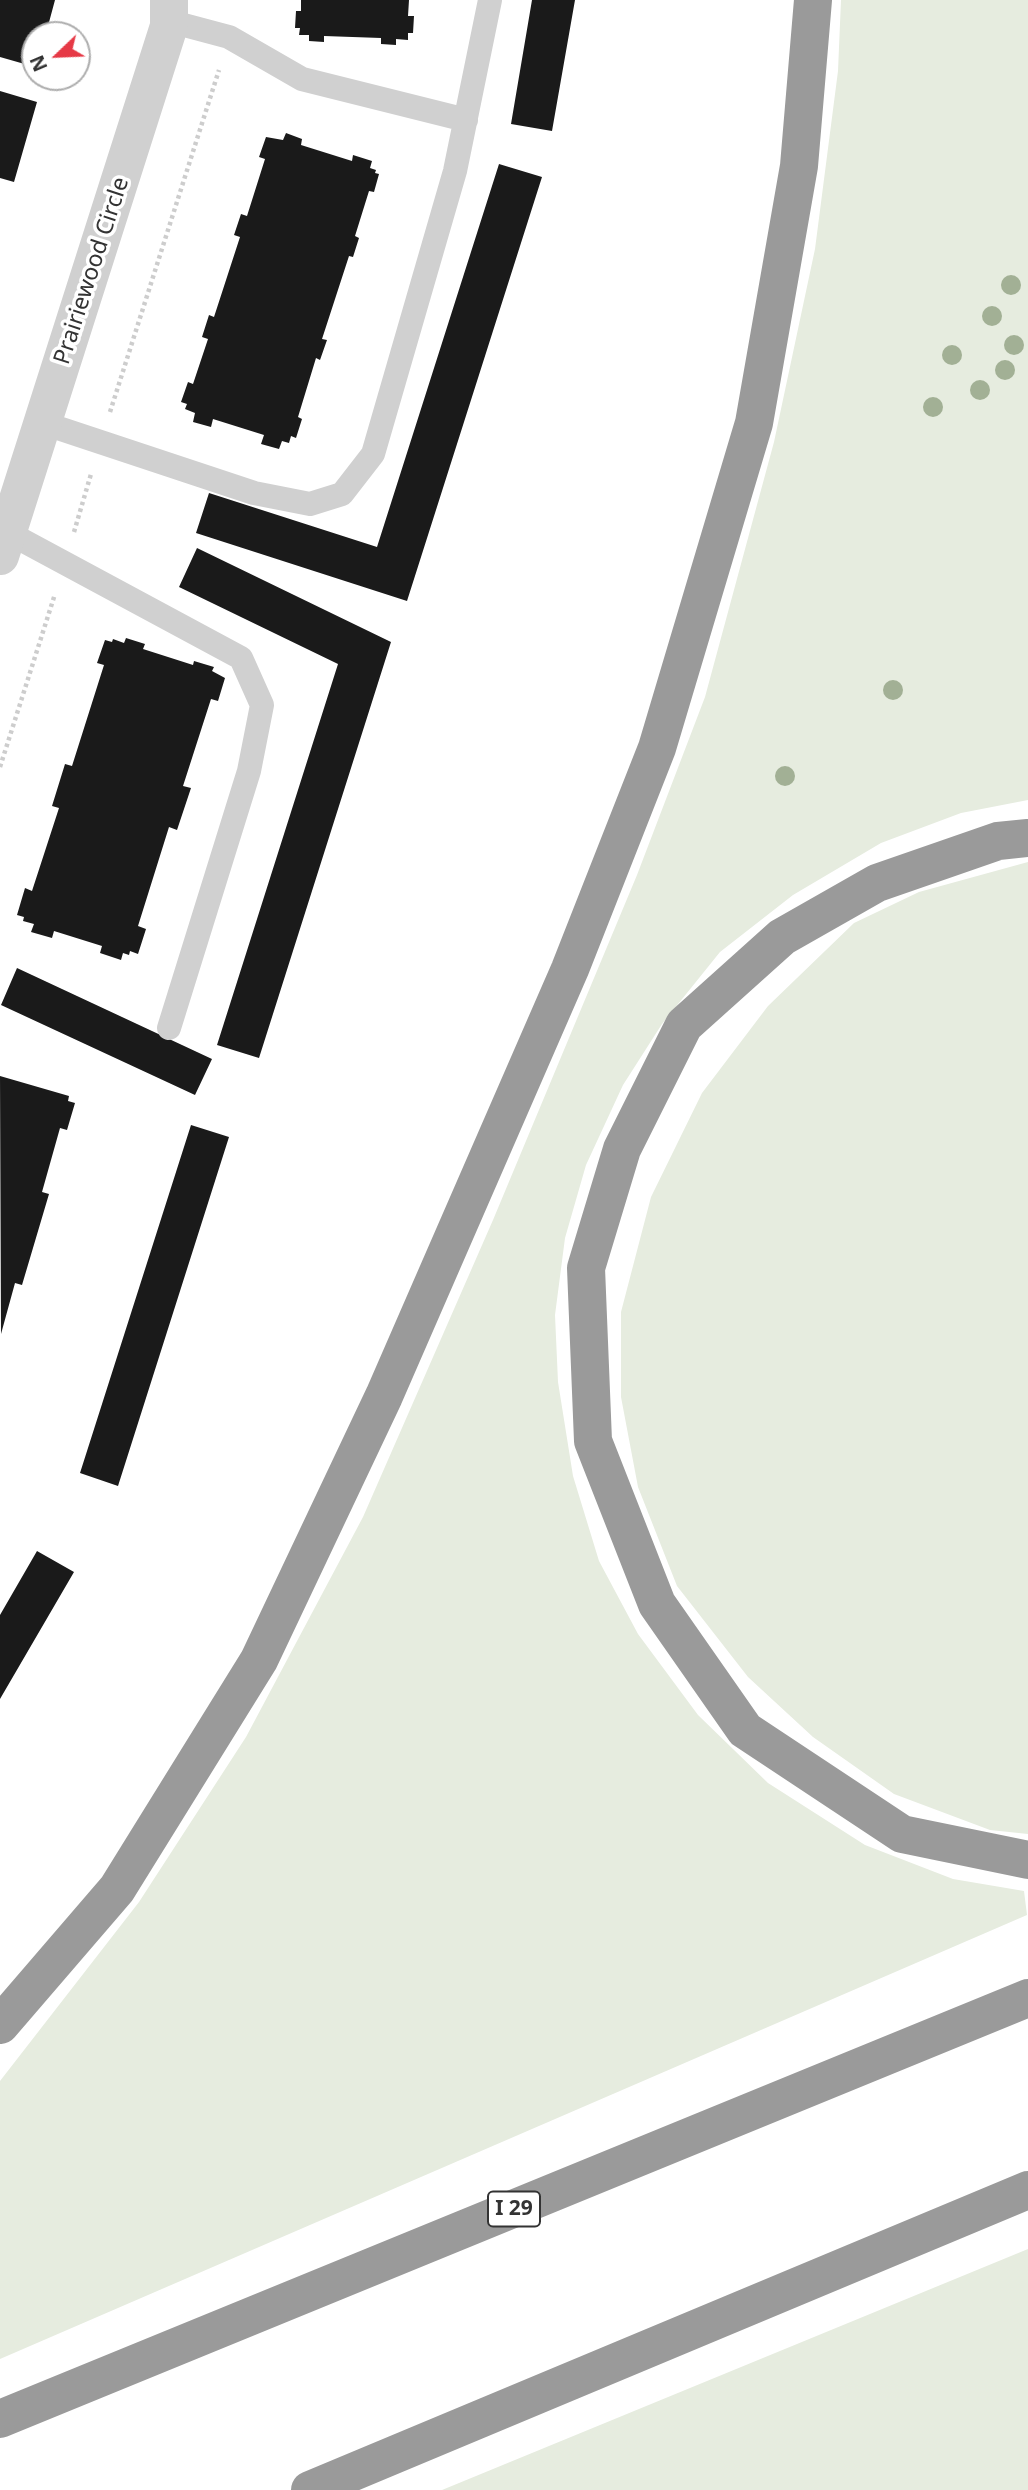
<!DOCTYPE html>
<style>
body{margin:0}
#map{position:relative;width:1028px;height:2490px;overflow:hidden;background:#fff;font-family:"Noto Sans",sans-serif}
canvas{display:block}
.north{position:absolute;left:21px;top:21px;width:70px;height:70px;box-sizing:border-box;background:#fff;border:2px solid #adadad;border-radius:50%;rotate:247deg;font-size:19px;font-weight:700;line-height:28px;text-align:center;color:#333}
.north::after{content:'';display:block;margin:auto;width:24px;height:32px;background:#e63946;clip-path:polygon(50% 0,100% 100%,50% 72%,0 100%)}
</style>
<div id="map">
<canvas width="1028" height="2490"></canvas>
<div class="north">N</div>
</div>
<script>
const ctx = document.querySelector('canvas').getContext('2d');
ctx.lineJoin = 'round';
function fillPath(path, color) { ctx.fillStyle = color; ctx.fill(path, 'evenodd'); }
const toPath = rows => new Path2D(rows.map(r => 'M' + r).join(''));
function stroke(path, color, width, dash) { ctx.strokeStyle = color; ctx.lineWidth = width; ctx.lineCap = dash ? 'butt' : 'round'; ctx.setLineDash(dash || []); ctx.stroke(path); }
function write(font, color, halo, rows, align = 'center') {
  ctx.font = font + ' "Noto Sans",sans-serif'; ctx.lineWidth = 7; ctx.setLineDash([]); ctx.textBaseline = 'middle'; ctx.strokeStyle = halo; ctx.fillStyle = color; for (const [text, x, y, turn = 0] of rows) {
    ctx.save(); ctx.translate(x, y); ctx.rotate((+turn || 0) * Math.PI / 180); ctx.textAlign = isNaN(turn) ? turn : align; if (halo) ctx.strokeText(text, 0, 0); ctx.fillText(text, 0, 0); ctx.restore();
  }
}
const green = toPath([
 [841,0,1028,0,1028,800,961,813,881,843,793,895,720,952,662,1024,623,1085,586,1165,565,1238,555,1315,558,1382,573,1476,599,1561,638,1634,698,1715,768,1783,865,1845,953,1879,1024,1891,1027,1915,0,2359,0,2081,139,1902,246,1737,363,1517,493,1220,637,875,705,697,774,442,815,249,838,71],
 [1028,862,1028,1834,990,1830,894,1794,813,1737,748,1677,677,1586,638,1487,621,1397,621,1312,651,1197,702,1093,768,1006,854,923,919,892],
 [1028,2249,1028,2490,442,2490]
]);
const building = toPath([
 [0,0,55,0,48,26,53,27,51,35,35,35,35,67,0,57],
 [301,0,409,0,408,16,414,16,413,33,408,33,408,40,396,39,396,45,381,44,381,38,324,36,324,42,309,41,309,35,299,35,300,28,295,28,296,11,301,11],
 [532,0,575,0,552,131,511,124],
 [0,91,37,102,14,182,0,178],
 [286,133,302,139,301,145,352,161,353,155,372,161,370,168,376,170,375,173,379,174,374,192,369,191,355,236,359,238,353,257,349,256,322,339,327,340,320,360,316,358,298,417,302,419,296,438,291,436,289,443,282,441,279,449,261,444,264,435,213,419,211,427,193,422,195,413,185,409,187,404,181,402,188,382,193,384,208,339,202,337,209,315,214,317,240,237,234,235,241,214,247,216,265,159,259,157,266,137,283,140],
 [499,164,542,177,407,601,196,533,209,493,377,547],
 [197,548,391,642,259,1058,217,1045,338,664,179,587],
 [126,638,145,644,143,649,193,665,194,661,214,667,212,671,225,678,218,701,211,699,183,786,191,788,177,830,169,827,138,926,146,929,138,954,130,951,129,955,123,953,121,960,100,953,102,946,54,931,52,938,31,932,34,924,23,921,24,917,17,915,25,888,32,891,59,808,52,806,65,764,72,766,104,665,97,663,105,640,112,642,113,639,124,643],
 [17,968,212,1059,195,1095,1,1005],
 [0,1076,69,1096,68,1101,75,1103,67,1130,60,1128,42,1192,49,1194,22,1285,15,1283,1,1334],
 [191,1125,229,1137,118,1486,80,1473],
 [37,1551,74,1572,0,1699,0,1615]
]);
const path = toPath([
 [110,412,219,70],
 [74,532,91,474],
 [0,767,55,594]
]);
const lane = toPath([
 [169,21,229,37,302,79,466,120],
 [43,423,254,493,310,504,342,494,373,454,455,171,490,0],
 [7,532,241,658,262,705,249,771,169,1028]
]);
const street = toPath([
 [0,556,169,26,169,0]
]);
const highway = toPath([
 [1028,838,998,841,877,883,782,937,684,1025,622,1149,586,1268,593,1441,657,1604,745,1730,902,1834,1028,1860],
 [0,2025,117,1889,259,1660,384,1396,570,969,657,748,754,423,799,166,813,0],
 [0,2419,1028,1998],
 [310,2490,1028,2190]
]);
const trees = [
 [1011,285],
 [992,316],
 [1014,345],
 [952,355],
 [1005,370],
 [980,390],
 [933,407],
 [893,690],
 [785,776]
];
const shields = [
 [514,2209,52]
];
const shieldNames = [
 ["I 29",514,2209]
];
const streetNames = [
 ["Prairiewood Circle",92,271,-72]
];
fillPath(green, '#e6ecdf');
fillPath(building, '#1a1a1a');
stroke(path, '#cdcdcd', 4.5, [3.5, 3.5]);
stroke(lane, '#d0d0d0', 24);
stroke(street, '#d0d0d0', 38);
stroke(highway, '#9a9a9a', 38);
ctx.fillStyle = '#a2b095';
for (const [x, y] of trees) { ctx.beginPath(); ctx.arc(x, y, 10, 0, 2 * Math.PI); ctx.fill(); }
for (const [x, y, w] of shields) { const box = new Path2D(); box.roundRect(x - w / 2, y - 17.5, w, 35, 5); ctx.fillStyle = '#fff'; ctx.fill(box); stroke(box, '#333', 2); }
write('bold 21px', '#333', null, shieldNames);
write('23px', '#333', '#fff', streetNames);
</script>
